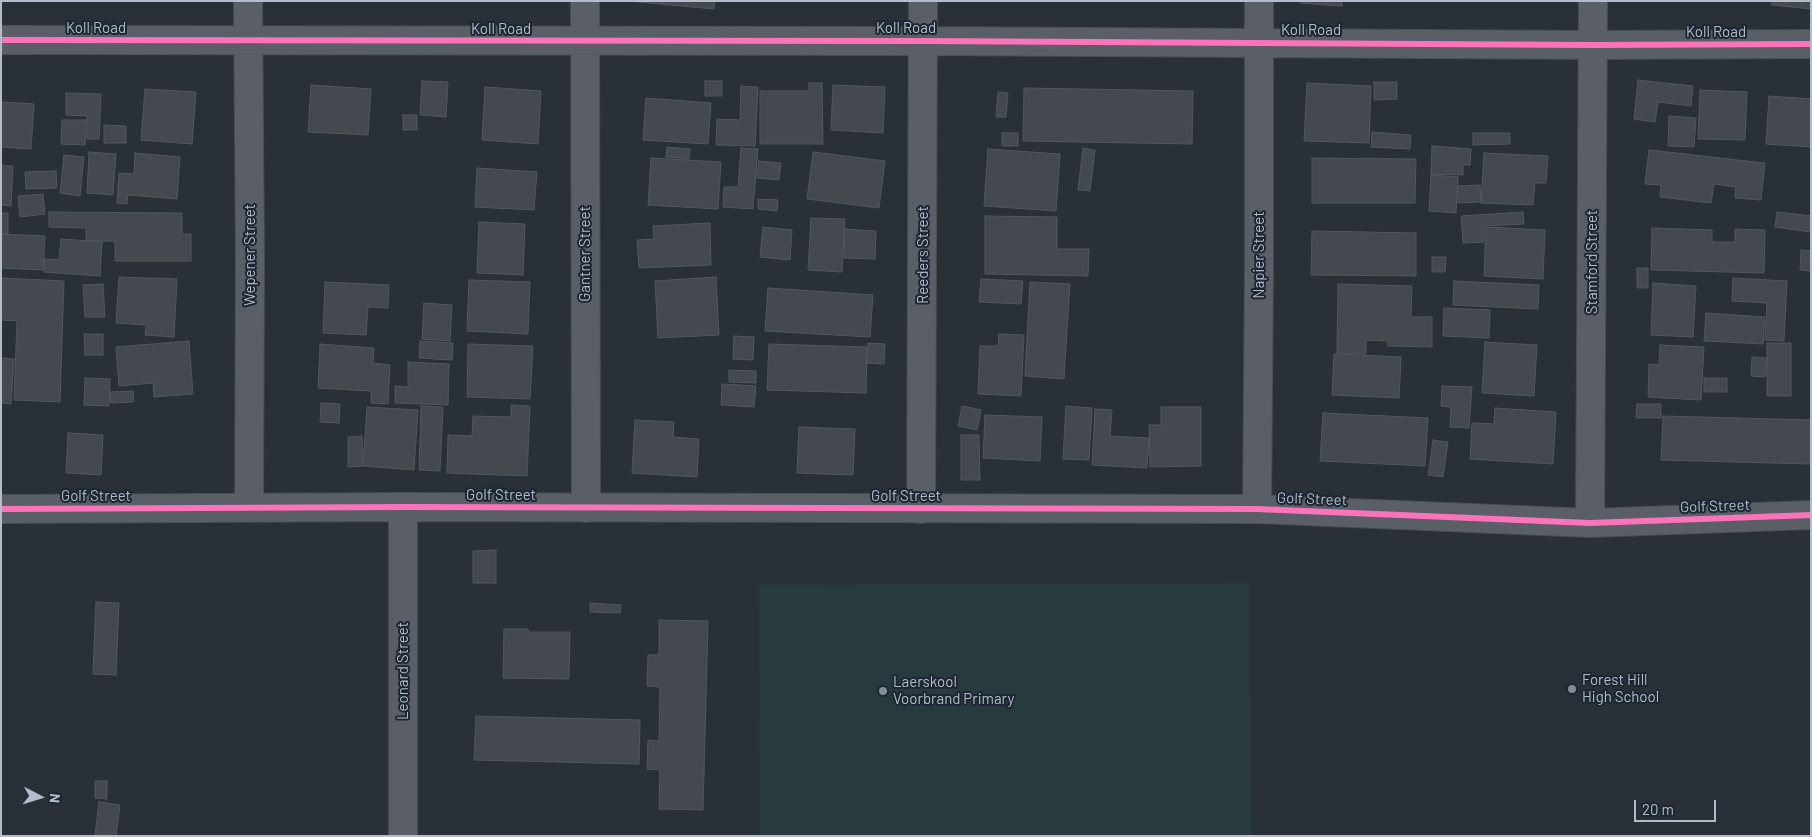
<!DOCTYPE html>
<style>
body{margin:0}
#map{position:relative;width:1812px;height:837px;overflow:hidden;background:#2a3038;font-family:Barlow,sans-serif}
canvas{display:block}
.frame{position:absolute;inset:0;border:2px solid #b4bcc9;pointer-events:none}
.north{position:absolute;left:15px;top:772px;width:50px;height:50px;-webkit-text-stroke:4px #1d2633;paint-order:stroke;rotate:95deg;font-size:14px;font-weight:700;line-height:20px;text-align:center;color:#b4bcc9}
.north::after{content:'';display:block;margin:auto;width:18px;height:22px;background:#b4bcc9;clip-path:polygon(50% 0,100% 100%,50% 72%,0 100%)}
.scale{position:absolute;left:1634px;top:800px;width:82px;height:22px;box-sizing:border-box;border:2px solid #b4bcc9;border-top:0;padding-left:6px;font-size:15px;line-height:18px;white-space:nowrap;color:#b4bcc9;-webkit-text-stroke:4px #1d2633;paint-order:stroke}
</style>
<div id="map">
<canvas width="1812" height="837"></canvas>
<div class="frame"></div>
<div class="north">N</div>
<div class="scale">20 m</div>
</div>
<script>
const ctx = document.querySelector('canvas').getContext('2d');
ctx.lineJoin = 'round';
function fillPath(path, color) { ctx.fillStyle = color; ctx.fill(path, 'evenodd'); }
const toPath = rows => new Path2D(rows.map(r => 'M' + r).join(''));
function stroke(path, color, width, dash) { ctx.strokeStyle = color; ctx.lineWidth = width; ctx.lineCap = dash ? 'butt' : 'round'; ctx.setLineDash(dash || []); ctx.stroke(path); }
function write(font, color, halo, rows, align = 'center') {
  ctx.font = font + ' Barlow,sans-serif'; ctx.lineWidth = 4; ctx.setLineDash([]); ctx.textBaseline = 'middle'; ctx.strokeStyle = halo; ctx.fillStyle = color; for (const [text, x, y, turn = 0] of rows) {
    ctx.save(); ctx.translate(x, y); ctx.rotate((+turn || 0) * Math.PI / 180); ctx.textAlign = isNaN(turn) ? turn : align; if (halo) ctx.strokeText(text, 0, 0); ctx.fillText(text, 0, 0); ctx.restore();
  }
}
const green = toPath([
 [1250,583,1251,836,760,836,759,585]
]);
const building = toPath([
 [628,1,715,1,714,9,628,1],
 [1300,1,1342,1,1342,6,1300,3,1300,1],
 [1772,1,1811,1,1811,9,1772,5,1772,1],
 [1638,80,1693,86,1691,106,1658,102,1655,122,1634,119,1638,80],
 [422,81,448,82,446,117,420,115,422,81],
 [705,81,722,81,722,96,705,96,705,81],
 [1374,82,1397,82,1397,99,1374,100,1374,82],
 [809,83,822,83,823,144,760,144,760,91,809,91,809,83],
 [1307,83,1371,86,1369,143,1304,141,1307,83],
 [311,85,371,89,368,135,308,132,311,85],
 [833,85,885,87,883,133,831,130,833,85],
 [741,86,758,87,755,146,716,145,717,119,740,120,741,86],
 [485,87,541,91,538,144,482,140,485,87],
 [1024,88,1193,91,1192,144,1023,141,1024,88],
 [145,89,196,92,192,144,141,140,145,89],
 [1700,90,1747,92,1745,140,1698,139,1700,90],
 [998,92,1008,93,1006,117,996,117,998,92],
 [66,93,101,94,99,139,87,139,87,116,66,115,66,93],
 [1769,96,1811,99,1811,147,1766,144,1769,96],
 [646,98,711,103,708,144,643,140,646,98],
 [1,102,34,104,31,149,1,147,1,102],
 [403,115,417,115,417,130,403,130,403,115],
 [1669,116,1696,118,1694,147,1668,146,1669,116],
 [62,120,86,120,85,145,61,144,62,120],
 [104,125,126,126,126,143,104,143,104,125],
 [1372,132,1411,135,1410,149,1371,147,1372,132],
 [1002,133,1018,133,1018,146,1002,146,1002,133],
 [1473,133,1510,133,1510,144,1473,145,1473,133],
 [1432,146,1471,149,1470,165,1463,165,1463,175,1431,174,1432,146],
 [667,147,690,149,689,159,666,157,667,147],
 [741,148,758,149,753,209,723,207,724,187,738,187,741,148],
 [1083,148,1095,150,1090,191,1078,190,1083,148],
 [988,149,1060,154,1056,211,984,206,988,149],
 [1649,150,1765,163,1761,200,1735,198,1736,187,1714,184,1711,203,1660,197,1661,185,1645,184,1649,150],
 [89,152,116,154,113,195,87,193,89,152],
 [813,152,885,161,879,208,807,199,813,152],
 [135,153,180,157,177,199,128,195,127,204,117,203,119,173,134,174,135,153],
 [1484,153,1548,156,1546,183,1535,183,1533,205,1481,203,1484,153],
 [64,155,84,157,80,196,60,193,64,155],
 [651,158,721,162,718,209,648,205,651,158],
 [1312,158,1416,159,1415,203,1312,203,1312,158],
 [759,161,781,163,779,180,757,178,759,161],
 [1,165,13,166,11,206,1,205,1,165],
 [477,168,537,172,534,210,475,207,477,168],
 [56,171,57,188,26,189,25,172,56,171],
 [1431,175,1458,177,1456,213,1429,211,1431,175],
 [1480,185,1481,202,1458,203,1458,186,1480,185],
 [43,194,45,214,20,217,18,196,43,194],
 [758,199,778,200,777,211,758,209,758,199],
 [49,212,182,213,182,234,191,234,191,261,115,261,115,241,86,241,86,228,49,227,49,212],
 [1523,212,1524,224,1484,226,1484,242,1463,243,1461,216,1523,212],
 [1777,212,1811,216,1811,232,1775,227,1777,212],
 [1,213,8,213,8,234,1,234,1,213],
 [985,216,1057,217,1057,249,1089,249,1088,276,985,274,985,216],
 [811,218,845,219,842,272,808,270,811,218],
 [479,222,525,224,523,275,477,273,479,222],
 [710,223,711,265,639,268,637,240,654,239,653,226,710,223],
 [763,227,792,230,790,260,760,257,763,227],
 [1486,227,1545,230,1543,279,1484,276,1486,227],
 [1652,228,1712,230,1712,242,1735,242,1735,229,1765,230,1764,273,1651,270,1652,228],
 [845,229,876,231,875,259,844,258,845,229],
 [1312,231,1416,233,1416,276,1311,275,1312,231],
 [1,234,45,236,43,270,1,268,1,234],
 [61,239,102,242,100,276,44,272,44,259,59,260,61,239],
 [1801,250,1811,251,1811,271,1800,270,1801,250],
 [1432,257,1446,257,1445,272,1432,272,1432,257],
 [1637,268,1648,268,1648,288,1637,288,1637,268],
 [119,277,177,279,174,337,145,335,146,325,116,323,119,277],
 [716,277,719,335,658,338,655,281,716,277],
 [1,278,64,281,60,402,14,400,17,321,1,320,1,278],
 [1733,278,1787,281,1784,341,1765,340,1767,303,1732,301,1733,278],
 [981,279,1023,281,1021,304,979,302,981,279],
 [469,280,530,282,528,334,467,331,469,280],
 [1454,281,1539,285,1538,309,1453,305,1454,281],
 [325,282,389,285,388,308,368,307,366,335,323,333,325,282],
 [1030,282,1070,284,1064,379,1025,376,1030,282],
 [1653,283,1696,286,1693,337,1651,335,1653,283],
 [103,284,105,317,85,317,83,285,103,284],
 [1338,284,1412,286,1411,317,1432,317,1432,347,1388,346,1388,341,1366,340,1366,354,1337,353,1338,284],
 [768,288,873,295,870,337,765,331,768,288],
 [424,303,452,305,450,341,422,339,424,303],
 [1444,308,1490,310,1489,338,1443,336,1444,308],
 [1706,313,1765,317,1763,344,1704,341,1706,313],
 [84,334,103,334,103,355,85,355,84,334],
 [999,334,1024,335,1021,396,978,394,980,346,998,346,999,334],
 [734,336,754,337,753,360,733,359,734,336],
 [189,341,193,394,154,397,153,383,119,386,116,347,189,341],
 [420,341,453,343,452,360,419,358,420,341],
 [1485,342,1537,345,1534,396,1482,393,1485,342],
 [868,343,885,344,884,364,867,363,868,343],
 [1767,343,1791,343,1791,396,1767,396,1767,343],
 [320,344,374,348,373,363,390,365,388,404,371,403,371,391,318,388,320,344],
 [468,344,533,346,530,399,467,397,468,344],
 [769,344,867,347,866,393,767,390,769,344],
 [1660,345,1704,347,1701,400,1648,397,1649,364,1659,365,1660,345],
 [1334,354,1401,357,1399,398,1332,395,1334,354],
 [1752,357,1767,358,1765,377,1751,376,1752,357],
 [1,358,14,359,11,404,1,403,1,358],
 [408,362,449,364,448,405,395,403,395,386,408,387,408,362],
 [729,370,756,371,756,383,729,382,729,370],
 [85,378,110,379,109,406,84,405,85,378],
 [1704,378,1727,378,1727,392,1704,392,1704,378],
 [722,384,756,386,754,407,721,405,722,384],
 [1442,386,1472,387,1469,428,1450,427,1451,407,1441,406,1442,386],
 [133,391,134,402,111,403,110,392,133,391],
 [321,403,340,404,339,423,320,422,321,403],
 [1637,404,1661,404,1661,418,1636,418,1637,404],
 [511,405,530,406,527,476,447,473,448,435,472,436,473,416,511,417,511,405],
 [421,406,443,407,440,471,419,470,421,406],
 [962,406,981,410,977,430,958,426,962,406],
 [1066,406,1092,408,1089,460,1063,459,1066,406],
 [367,407,418,410,414,470,363,466,367,407],
 [1161,407,1201,407,1201,466,1150,467,1149,425,1161,425,1161,407],
 [1495,408,1556,412,1553,464,1470,459,1472,423,1494,424,1495,408],
 [1095,409,1112,410,1110,436,1149,438,1147,468,1092,465,1095,409],
 [1323,413,1428,418,1425,466,1320,461,1323,413],
 [985,415,1042,417,1040,461,983,458,985,415],
 [1663,416,1811,420,1811,464,1661,460,1663,416],
 [635,420,674,422,673,437,699,439,697,477,632,473,635,420],
 [799,427,855,429,853,475,797,473,799,427],
 [68,433,103,435,101,475,66,473,68,433],
 [961,435,979,435,980,480,961,480,961,435],
 [362,436,363,466,348,467,348,437,362,436],
 [1433,440,1448,442,1443,477,1428,475,1433,440],
 [496,550,496,583,473,583,473,551,496,550],
 [96,602,119,603,116,675,93,674,96,602],
 [590,603,621,605,620,613,590,612,590,603],
 [659,620,708,621,703,810,659,809,660,770,647,769,648,740,659,741,660,687,647,686,648,655,659,655,659,620],
 [504,629,528,629,529,632,570,632,569,679,503,678,504,629],
 [476,716,640,720,639,764,474,760,476,716],
 [95,781,107,781,107,799,95,798,95,781],
 [99,802,120,805,116,836,95,836,99,802]
]);
const minor = toPath([
 [248,1,250,260,249,508],
 [585,1,586,508],
 [1,40,923,41,1593,45,1811,44],
 [1,509,403,507,1257,509,1590,523,1811,515],
 [921,509,923,1],
 [1257,509,1259,268,1259,1],
 [1590,523,1593,1],
 [403,836,403,507]
]);
const cycleway = toPath([
 [1,40,923,41,1593,45,1811,44],
 [1,509,403,507,1257,509,1590,523,1811,515]
]);
const markers = [
 [1572,689,5,"#848b96"],
 [883,691,5,"#848b96"]
];
const streetNames = [
 ["Koll Road",96,28],
 ["Koll Road",906,28],
 ["Koll Road",501,29],
 ["Koll Road",1311,30],
 ["Koll Road",1716,32],
 ["Gantner Street",585,254,-90],
 ["Wepener Street",250,255,-90],
 ["Reeders Street",923,255,-90],
 ["Napier Street",1259,255,-90],
 ["Stamford Street",1592,262,-90],
 ["Golf Street",501,495],
 ["Golf Street",96,496],
 ["Golf Street",906,496],
 ["Golf Street",1312,499,2],
 ["Golf Street",1715,506,-2],
 ["Leonard Street",403,671,-90]
];
const poiNames = [
 ["Forest Hill",1582,680],
 ["High School",1582,697],
 ["Laerskool",893,682],
 ["Voorbrand Primary",893,699]
];
fillPath(green, '#273a3e');
fillPath(building, '#444950');
stroke(building, '#52575f', 1);
stroke(minor, '#484c53', 30);
stroke(minor, '#5a5e66', 28);
stroke(cycleway, '#fb73b8', 6);
for (const [x, y, r, color] of markers) { const dot = new Path2D(); dot.arc(x, y, r, 0, 2 * Math.PI); ctx.fillStyle = color; ctx.fill(dot); stroke(dot, '#1d2633', 2); }
write('15px', '#b4bcc9', '#1d2633', streetNames);
write('15px', '#b4bcc9', '#1d2633', poiNames, 'left');
</script>
